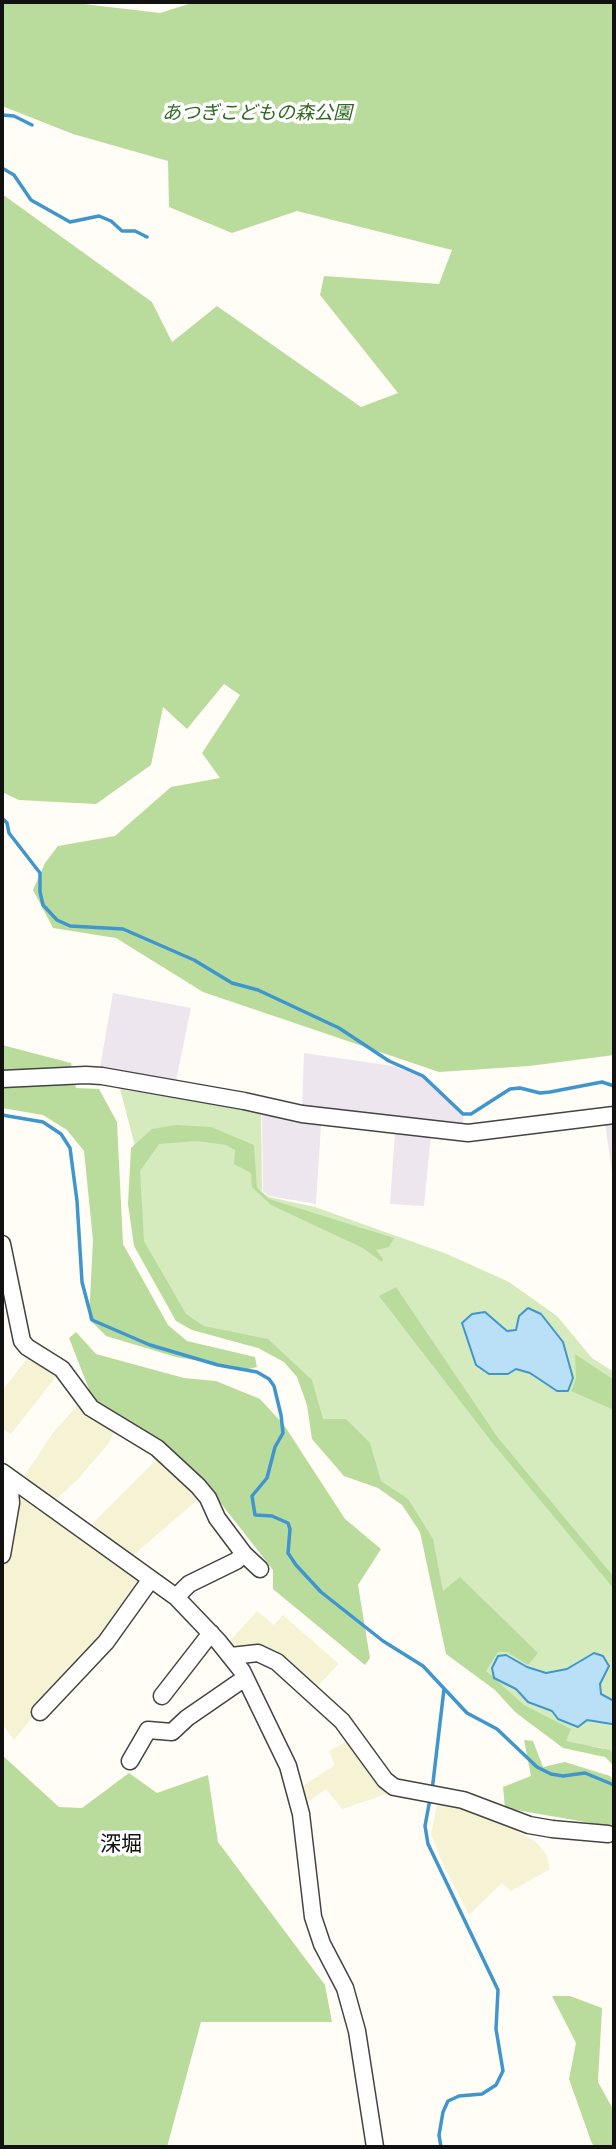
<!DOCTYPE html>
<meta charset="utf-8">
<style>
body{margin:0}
#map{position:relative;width:616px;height:2149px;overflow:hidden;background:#fffdf5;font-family:"Times New Roman",serif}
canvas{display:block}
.frame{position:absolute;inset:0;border:4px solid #111;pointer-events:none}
</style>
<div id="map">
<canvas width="616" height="2149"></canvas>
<div class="frame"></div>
</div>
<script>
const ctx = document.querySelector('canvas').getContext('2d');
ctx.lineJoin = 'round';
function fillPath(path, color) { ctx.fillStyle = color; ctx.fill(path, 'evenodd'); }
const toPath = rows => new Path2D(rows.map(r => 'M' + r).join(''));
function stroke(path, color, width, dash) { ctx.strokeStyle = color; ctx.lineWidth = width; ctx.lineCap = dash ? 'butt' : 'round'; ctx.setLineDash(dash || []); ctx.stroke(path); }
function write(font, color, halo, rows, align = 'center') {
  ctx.font = font + ' "Times New Roman","Noto Sans JP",serif'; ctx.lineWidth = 7; ctx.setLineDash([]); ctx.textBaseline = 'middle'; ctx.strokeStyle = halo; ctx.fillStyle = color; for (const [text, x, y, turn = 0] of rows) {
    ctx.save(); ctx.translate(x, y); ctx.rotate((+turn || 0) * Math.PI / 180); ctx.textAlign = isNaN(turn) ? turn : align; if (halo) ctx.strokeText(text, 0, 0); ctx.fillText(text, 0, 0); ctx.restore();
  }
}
const industrial = toPath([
 [113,993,191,1008,176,1081,100,1067],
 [304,1053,393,1066,422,1076,463,1116,463,1127,302,1108],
 [262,1111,321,1124,316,1204,269,1196,263,1192],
 [614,1122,614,1185,605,1123],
 [395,1132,431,1135,424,1206,390,1204]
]);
const farmland = toPath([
 [29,1356,58,1374,11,1434,2,1429,2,1391],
 [80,1403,115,1431,108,1444,78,1479,53,1502,22,1479,55,1430],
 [160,1456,203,1495,130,1558,89,1527],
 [2,1479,142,1578,118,1620,49,1697,14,1740,2,1724],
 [257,1611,274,1625,283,1615,339,1664,313,1691,279,1659,234,1651,228,1643],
 [349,1740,386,1790,387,1794,342,1809,326,1789,306,1803,301,1787,335,1765,329,1751],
 [438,1800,447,1800,511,1827,537,1843,546,1854,550,1869,511,1891,502,1883,469,1915,442,1862,431,1834]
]);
const green = toPath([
 [120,1089,261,1111,262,1192,269,1197,315,1207,447,1254,509,1282,557,1316,592,1358,614,1372,614,1760,603,1748,564,1742,456,1654,433,1560,406,1501,348,1471,300,1375,284,1359,262,1345,202,1331,181,1319,139,1247,136,1150]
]);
const forest = toPath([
 [2,2,67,2,160,13,195,2,614,2,614,1055,529,1066,439,1072,203,992,116,938,53,928,33,890,45,863,58,846,115,836,171,787,220,778,202,753,240,695,224,684,187,729,163,707,151,765,96,804,19,800,2,792,2,194,152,302,172,342,217,306,361,407,398,393,320,295,324,276,439,284,452,250,297,211,232,233,169,207,168,161,73,134,2,106],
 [2,1045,71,1063,76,1088,99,1089,117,1122,123,1244,168,1325,187,1341,255,1357,257,1367,248,1369,176,1357,106,1336,89,1319,93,1240,84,1151,67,1130,43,1115,2,1108],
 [175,1125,211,1127,254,1145,257,1188,269,1199,394,1238,389,1247,376,1250,383,1259,382,1262,363,1248,271,1205,252,1187,251,1173,234,1164,235,1150,226,1145,197,1141,159,1144,140,1171,144,1241,186,1314,204,1326,268,1339,312,1380,323,1419,346,1419,370,1443,381,1481,408,1499,433,1539,443,1591,460,1577,538,1653,528,1665,507,1652,498,1652,486,1671,524,1705,571,1729,566,1741,610,1750,614,1755,614,1766,605,1757,563,1748,515,1712,495,1690,446,1654,420,1532,402,1505,378,1488,344,1476,312,1439,307,1405,297,1377,284,1362,258,1348,192,1330,176,1321,134,1246,128,1204,131,1148,152,1129],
 [396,1287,498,1438,614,1577,614,1589,491,1441,379,1296],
 [76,1332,96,1354,184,1378,216,1381,260,1399,284,1425,345,1519,381,1549,358,1585,370,1658,365,1665,273,1589,273,1570,209,1488,94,1402,69,1338],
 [575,1354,614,1380,614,1410,571,1391,576,1379],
 [524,1740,533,1741,543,1767,565,1762,610,1776,614,1782,614,1827,505,1808,503,1787,531,1776],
 [2,1755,59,1807,82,1808,129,1773,157,1793,208,1775,218,1842,325,1985,332,2022,201,2022,167,2147,2,2147],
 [552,1996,570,1996,602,2008,598,2082,614,2111,614,2147,594,2147,591,2141,569,2079,576,2043]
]);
const water = toPath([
 [528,1308,541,1314,563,1342,573,1378,568,1391,557,1391,530,1373,516,1369,508,1374,489,1374,476,1365,462,1323,472,1314,485,1312,507,1331,516,1330,519,1316,528,1308],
 [594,1653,603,1656,609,1666,600,1684,601,1694,614,1701,614,1723,612,1724,587,1720,578,1727,558,1719,552,1711,528,1702,516,1689,494,1678,492,1668,498,1656,506,1655,527,1667,546,1673,567,1669,594,1653]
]);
const stream = toPath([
 [2,115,14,116,32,125],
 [2,168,14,175,31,200,70,222,99,216,111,221,122,231,135,231,147,237],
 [2,818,7,823,9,833,40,873,40,892,43,905,57,920,70,926,123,929,194,960,232,983,258,990,339,1028,389,1061,423,1076,463,1114,471,1114,510,1089,520,1088,540,1093,550,1092,602,1082,614,1086],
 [2,1115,43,1122,61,1134,70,1148,77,1201,82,1282,92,1320,150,1345,218,1365,257,1372,269,1379,274,1386,281,1415,283,1433,275,1447,267,1478,252,1496,255,1515,272,1516,288,1523,290,1529,288,1553,296,1565,321,1592,383,1641,423,1666,467,1713,497,1729,537,1767,551,1774,563,1776,585,1773,614,1785],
 [432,1791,444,1689],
 [430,1799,425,1826,428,1844,498,1990,496,2029,503,2071,496,2085,482,2094,459,2096,448,2101,443,2112,439,2135,441,2147]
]);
const minor = toPath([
 [2,1079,86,1075,102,1076,244,1101,302,1114,468,1133,614,1115],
 [2,1244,22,1341,27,1347,62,1369,91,1408,157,1448,198,1486,208,1498,217,1518,244,1554,260,1569],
 [2,1472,176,1597,218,1641,242,1671,288,1766,301,1814,313,1917,322,1944,345,1988,357,2031,375,2147],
 [2,1555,11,1503,9,1477],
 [176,1597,189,1584,236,1561,244,1554],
 [231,1656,258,1653,277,1662,342,1721,385,1780,394,1787,463,1800,529,1825,552,1829,608,1834],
 [162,1696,211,1633],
 [40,1712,106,1642,151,1579],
 [130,1761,148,1730,172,1732,187,1718,245,1678]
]);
const parkNames = [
 ["あつぎこどもの森公園",257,114]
];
const neighbourhoodNames = [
 ["深堀",121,1845]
];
fillPath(industrial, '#eee6ef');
fillPath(farmland, '#f6f3d4');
fillPath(green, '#d5ebbd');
fillPath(forest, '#b9dc9c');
fillPath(water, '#b9e0f7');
stroke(water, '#3f96cf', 2);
stroke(stream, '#3f96cf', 3.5);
stroke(minor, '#444', 19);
stroke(minor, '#fff', 16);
write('italic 19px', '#2f6b1f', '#fff', parkNames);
write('21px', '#111', '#fff', neighbourhoodNames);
</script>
